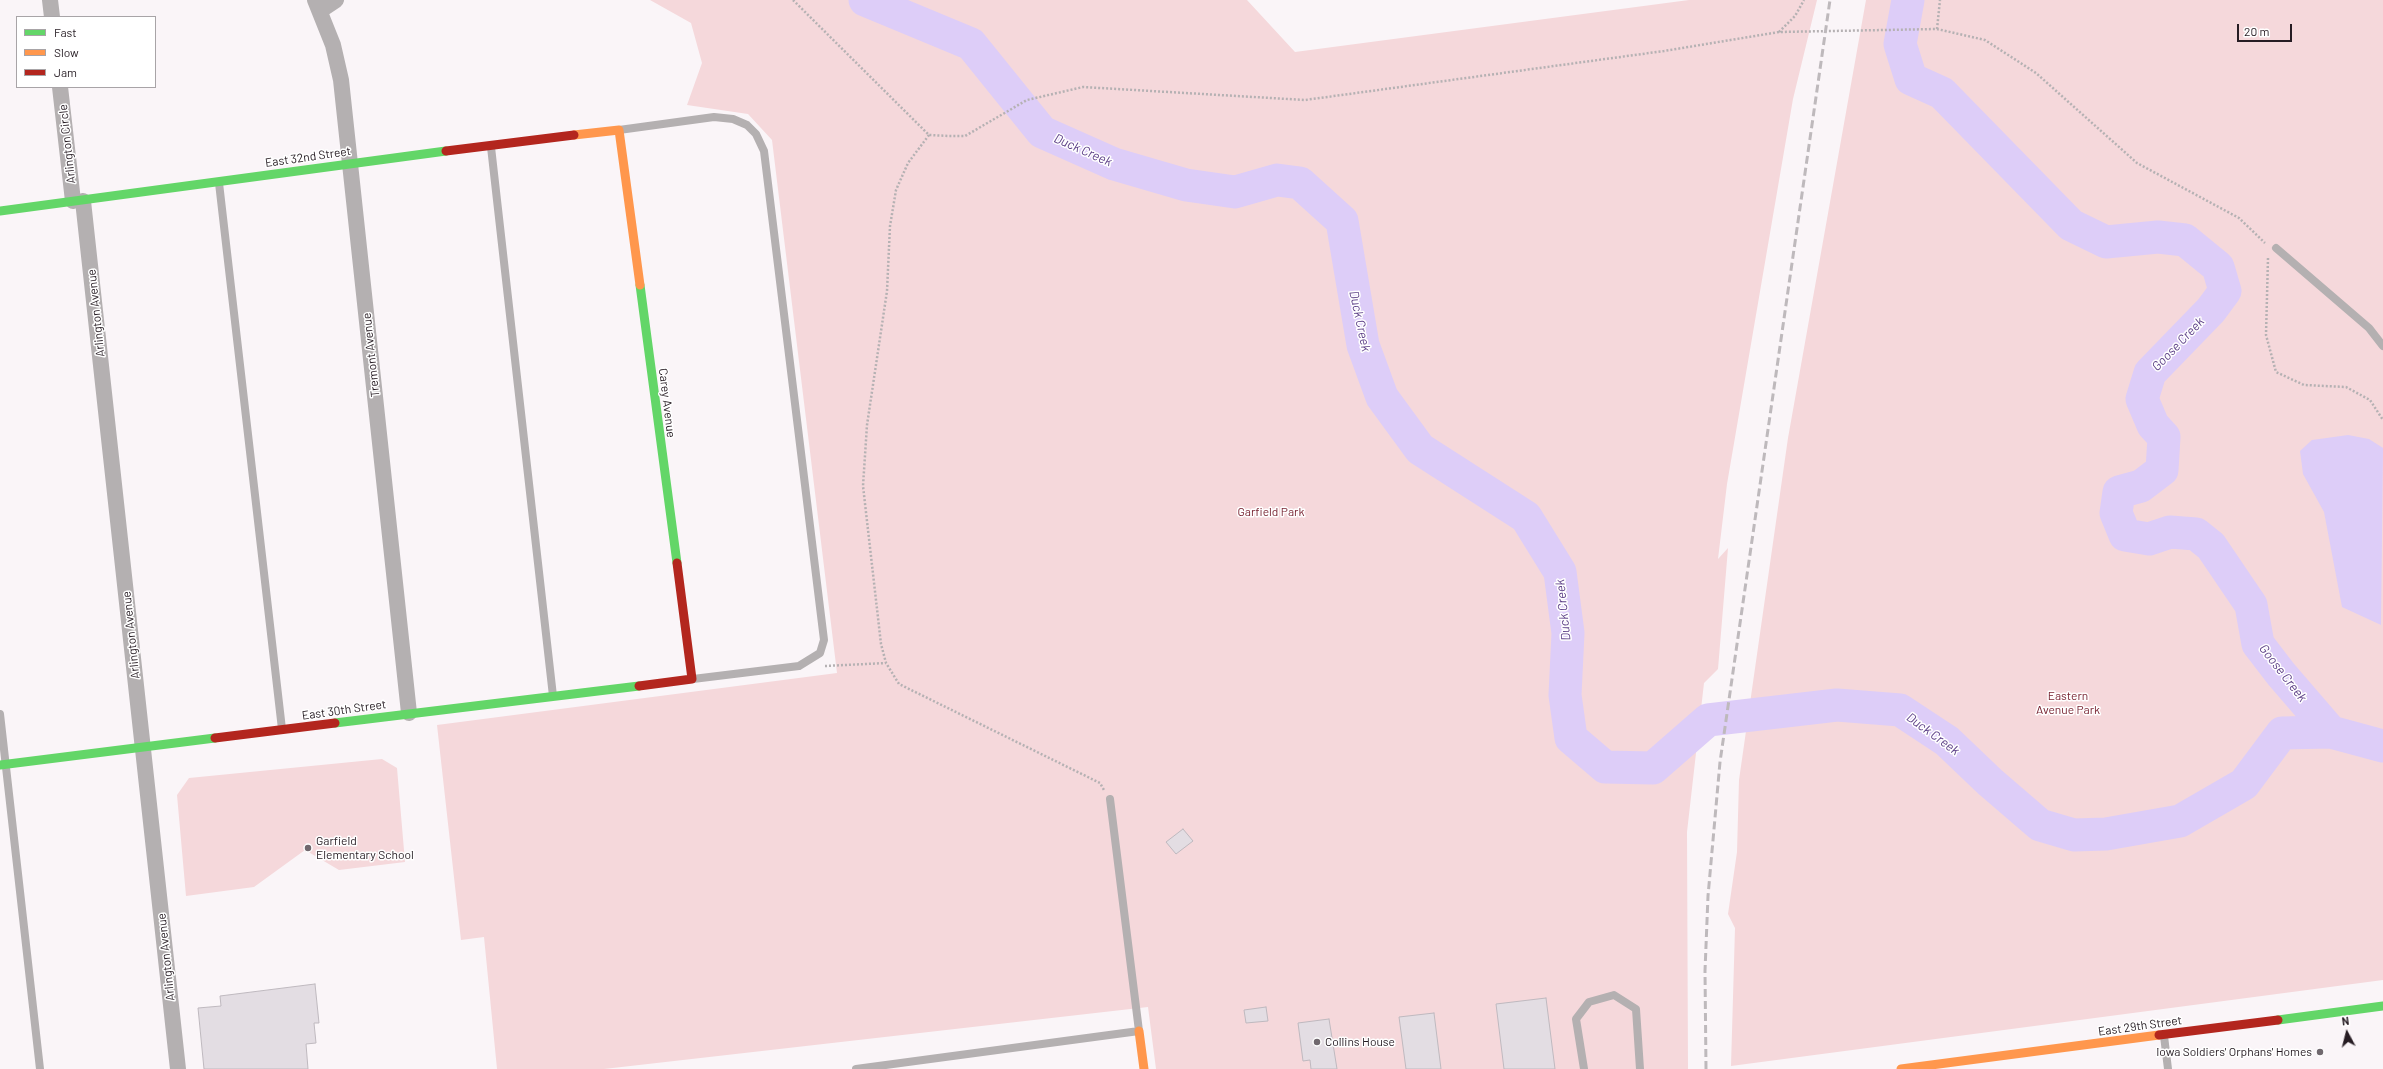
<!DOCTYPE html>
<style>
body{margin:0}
#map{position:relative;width:2383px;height:1069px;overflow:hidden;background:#faf5f8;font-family:Barlow,sans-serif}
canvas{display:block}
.legend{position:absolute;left:16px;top:16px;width:140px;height:72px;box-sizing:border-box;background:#fff;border:1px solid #a8a4a7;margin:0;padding:5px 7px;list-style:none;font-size:12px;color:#261c23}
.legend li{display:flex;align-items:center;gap:8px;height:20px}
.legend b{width:20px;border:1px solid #a8a4a7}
.north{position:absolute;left:2327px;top:1013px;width:40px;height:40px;-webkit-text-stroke:3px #fff;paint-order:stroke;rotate:353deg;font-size:11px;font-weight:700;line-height:16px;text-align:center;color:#261c23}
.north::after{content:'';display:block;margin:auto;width:14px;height:18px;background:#261c23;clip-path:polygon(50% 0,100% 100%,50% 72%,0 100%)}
.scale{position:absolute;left:2237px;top:24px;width:55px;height:18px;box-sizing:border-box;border:2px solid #261c23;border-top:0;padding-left:5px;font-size:12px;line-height:14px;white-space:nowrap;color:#261c23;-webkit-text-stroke:3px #fff;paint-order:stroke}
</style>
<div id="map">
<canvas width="2383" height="1069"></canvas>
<ul class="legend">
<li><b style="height:5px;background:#63d668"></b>Fast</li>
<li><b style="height:5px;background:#ff974d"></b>Slow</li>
<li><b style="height:5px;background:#b3261e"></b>Jam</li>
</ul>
<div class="north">N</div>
<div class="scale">20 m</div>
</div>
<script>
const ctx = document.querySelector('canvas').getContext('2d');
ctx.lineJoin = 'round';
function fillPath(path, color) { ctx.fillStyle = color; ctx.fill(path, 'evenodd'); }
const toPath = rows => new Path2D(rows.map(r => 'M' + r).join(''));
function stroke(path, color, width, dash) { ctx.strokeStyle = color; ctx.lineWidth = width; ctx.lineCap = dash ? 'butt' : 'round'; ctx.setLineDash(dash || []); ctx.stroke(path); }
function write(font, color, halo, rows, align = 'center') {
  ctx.font = font + ' Barlow,sans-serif'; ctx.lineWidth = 3; ctx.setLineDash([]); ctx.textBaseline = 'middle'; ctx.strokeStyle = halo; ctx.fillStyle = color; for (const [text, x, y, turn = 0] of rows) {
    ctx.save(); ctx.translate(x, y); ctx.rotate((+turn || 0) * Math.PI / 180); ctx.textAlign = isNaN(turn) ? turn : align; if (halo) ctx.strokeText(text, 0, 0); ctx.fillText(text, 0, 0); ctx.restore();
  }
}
const green = toPath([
 [650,0,1247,0,1295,52,1689,0,1817,0,1793,99,1727,484,1718,559,1728,548,1718,669,1704,683,1687,832,1688,1069,1156,1069,1148,1007,604,1069,497,1069,484,937,461,940,437,725,837,673,772,140,748,114,687,105,702,63,691,23],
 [1866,0,2383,0,2383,980,1731,1066,1735,928,1728,914,1737,852,1739,780,1788,438],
 [382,759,397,768,405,862,339,870,305,850,254,887,186,896,177,795,189,778]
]);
const water = toPath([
 [2348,435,2369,439,2383,448,2381,625,2342,607,2324,512,2303,474,2300,451,2312,440]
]);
const river = toPath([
 [865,0,971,44,1042,132,1114,164,1186,185,1235,192,1277,180,1300,183,1342,221,1363,345,1382,397,1420,449,1526,517,1560,572,1568,633,1565,695,1571,738,1605,767,1653,768,1708,720,1837,705,1900,710,1947,741,1990,782,2040,825,2074,835,2106,834,2180,821,2244,784,2282,733,2331,732,2383,746],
 [1908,0,1900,44,1911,79,1942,93,2071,225,2106,242,2158,237,2185,240,2218,267,2225,291,2211,310,2150,373,2142,399,2153,425,2164,437,2162,470,2141,486,2119,492,2116,513,2125,535,2149,539,2170,532,2196,534,2211,546,2251,605,2258,644,2281,674,2331,732]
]);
const building = toPath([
 [1183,829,1193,841,1176,854,1166,842,1183,829],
 [315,984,319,1023,314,1023,316,1043,306,1044,308,1069,204,1069,198,1008,221,1006,220,996,315,984],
 [1546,998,1555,1069,1504,1069,1496,1004,1546,998],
 [1266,1007,1268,1021,1246,1023,1244,1010,1266,1007],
 [1434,1013,1441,1069,1406,1069,1399,1017,1434,1013],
 [1329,1019,1337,1069,1311,1069,1310,1060,1303,1061,1298,1023,1329,1019]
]);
const path = toPath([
 [793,0,929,135,949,136,965,136,1027,100,1083,87,1305,100,1664,51,1779,32,1937,29,1985,40,2036,73,2137,163,2239,218,2265,243],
 [1937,29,1940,0],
 [1779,32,1795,16,1804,0],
 [929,135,908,163,896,190,890,226,887,291,867,425,863,486,881,644,886,663,899,684,1100,783,1104,790],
 [2268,258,2266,335,2276,372,2304,385,2346,387,2370,400,2383,420],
 [825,666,886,663]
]);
const lane = toPath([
 [619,130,714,117,733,119,747,125,756,134,764,151,824,640,820,653,799,666,693,679],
 [491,147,553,696],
 [219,183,282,729],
 [2276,248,2369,328,2383,346],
 [0,714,40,1069],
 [2164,1036,2168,1069],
 [856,1069,1139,1031,1110,799],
 [1584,1069,1576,1019,1589,1002,1614,995,1636,1009,1640,1069]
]);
const street = toPath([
 [50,0,52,17],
 [315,0,333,45,341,80,409,713],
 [321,10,336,0],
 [60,87,73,201],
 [83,201,178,1069]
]);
const fast = toPath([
 [0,211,446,151],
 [640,285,677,563],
 [335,723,639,686],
 [0,765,215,738],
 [2278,1020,2383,1006]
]);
const slow = toPath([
 [574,135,619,130,640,285],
 [1139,1031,1144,1069],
 [1901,1069,2159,1035]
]);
const jam = toPath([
 [446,151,574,135],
 [639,686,692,679,677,563],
 [215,738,335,723],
 [2159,1035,2278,1020]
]);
const rail = toPath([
 [1706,1069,1705,971,1708,896,1720,762,1830,0]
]);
const markers = [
 [308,848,4,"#70686e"],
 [1317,1042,4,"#70686e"],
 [2320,1052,4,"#70686e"]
];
const streetNames = [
 ["Arlington Circle",67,144,-96],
 ["East 32nd Street",308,157,-8],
 ["Arlington Avenue",96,313,-96],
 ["Tremont Avenue",371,355,-96],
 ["Carey Avenue",667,403,83],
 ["Arlington Avenue",131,635,-96],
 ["East 30th Street",344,710,-8],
 ["Arlington Avenue",166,957,-96],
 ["East 29th Street",2140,1026,-8]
];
const parkNames = [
 ["Garfield Park",1271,512],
 ["Eastern",2068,696],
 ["Avenue Park",2068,710]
];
const poiNames = [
 ["Garfield",316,841],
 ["Elementary School",316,855],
 ["Collins House",1325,1042],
 ["Iowa Soldiers' Orphans' Homes",2312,1052,"right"]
];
const waterNames = [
 ["Duck Creek",1083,150,24],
 ["Duck Creek",1360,321,78],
 ["Goose Creek",2178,344,-46],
 ["Duck Creek",1563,610,-96],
 ["Goose Creek",2283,673,52],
 ["Duck Creek",1933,734,36]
];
fillPath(green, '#f5d8db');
fillPath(water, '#ddcdf8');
stroke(river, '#ddcdf8', 33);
fillPath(building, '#e3dde3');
stroke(building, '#bfb9bf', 1);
stroke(path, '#b5b1b3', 2.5, [2, 2]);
stroke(lane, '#b4b0b1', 8);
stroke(street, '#b4b0b1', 16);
stroke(fast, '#63d668', 9);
stroke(slow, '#ff974d', 9);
stroke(jam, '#b3261e', 9);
stroke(rail, '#beb9bc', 3, [8, 4]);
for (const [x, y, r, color] of markers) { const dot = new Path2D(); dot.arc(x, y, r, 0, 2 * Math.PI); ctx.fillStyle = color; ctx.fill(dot); stroke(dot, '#fff', 1.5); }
write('12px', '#261c23', '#fff', streetNames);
write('12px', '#782432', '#fff', parkNames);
write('12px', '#261c23', '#fff', poiNames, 'left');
write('italic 13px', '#5e4188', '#fff', waterNames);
</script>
